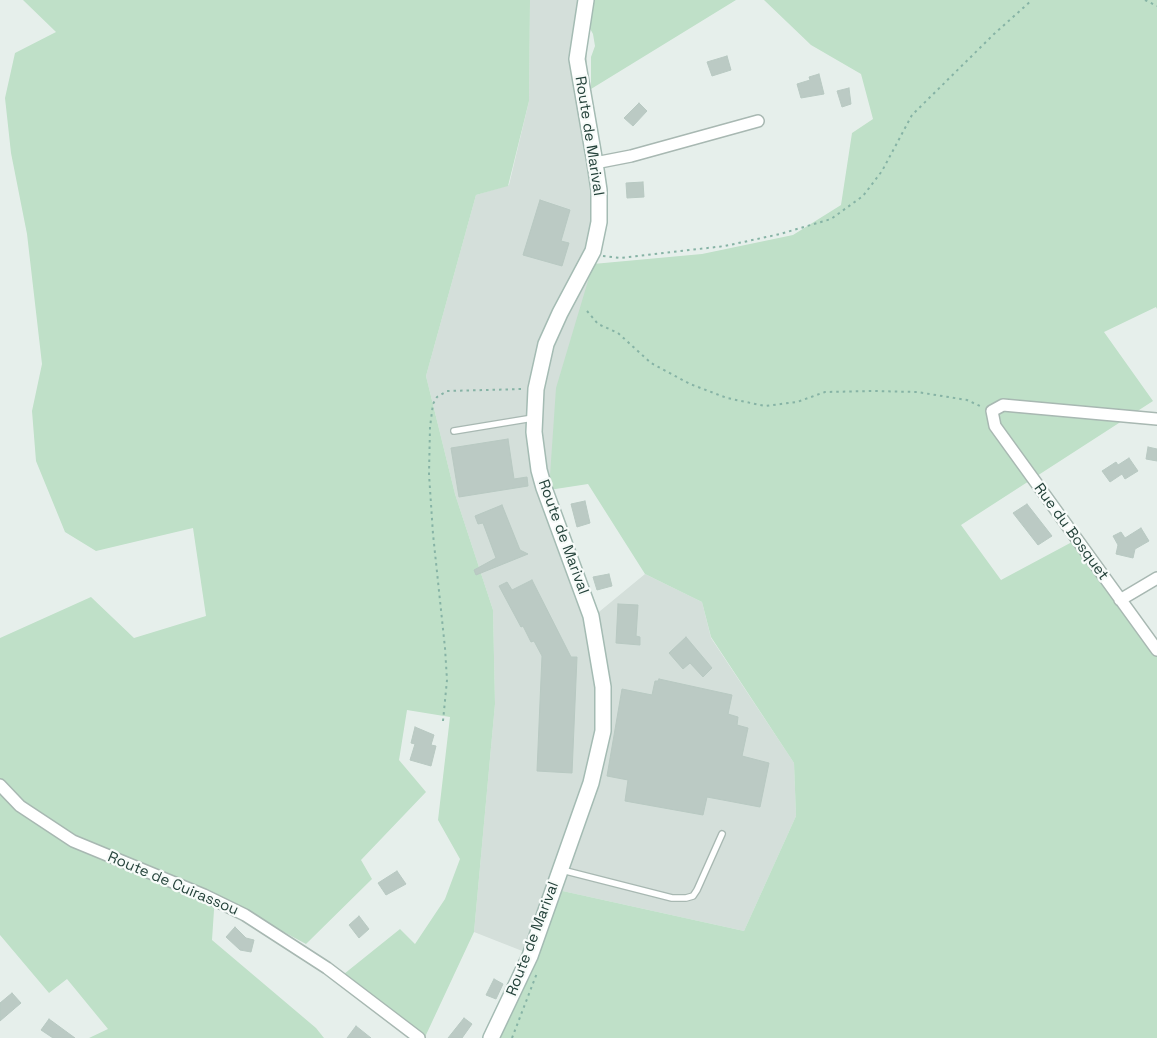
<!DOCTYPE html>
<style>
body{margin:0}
canvas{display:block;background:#e6efeb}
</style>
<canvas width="1157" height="1038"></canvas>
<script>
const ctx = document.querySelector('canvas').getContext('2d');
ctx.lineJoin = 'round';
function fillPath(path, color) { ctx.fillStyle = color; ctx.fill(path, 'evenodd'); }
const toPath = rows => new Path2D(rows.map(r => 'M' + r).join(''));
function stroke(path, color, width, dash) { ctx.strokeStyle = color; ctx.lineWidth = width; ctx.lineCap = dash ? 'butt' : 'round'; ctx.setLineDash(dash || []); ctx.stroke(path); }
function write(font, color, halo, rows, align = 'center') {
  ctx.font = font + ' "Space Grotesk",sans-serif'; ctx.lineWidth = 4.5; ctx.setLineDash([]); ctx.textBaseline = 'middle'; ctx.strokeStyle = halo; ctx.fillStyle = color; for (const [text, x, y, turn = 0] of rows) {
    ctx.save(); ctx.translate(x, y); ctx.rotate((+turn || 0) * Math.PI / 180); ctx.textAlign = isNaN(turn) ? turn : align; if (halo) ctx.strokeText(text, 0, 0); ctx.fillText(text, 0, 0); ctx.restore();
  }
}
const built = toPath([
 [530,0,591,0,587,23,587,74,591,89,605,205,549,490,594,616,645,574,702,602,711,638,794,763,796,816,744,931,558,890,535,956,474,932,495,704,493,610,455,494,426,376,476,195,509,185,529,101]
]);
const green = toPath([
 [23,0,530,0,529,101,508,186,476,195,426,376,455,494,493,610,495,704,474,932,425,1037,344,974,400,929,415,944,445,899,460,859,438,820,450,717,407,710,399,760,426,792,361,860,372,879,306,944,215,895,212,940,316,1028,324,1038,89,1038,108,1029,67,979,49,993,0,935,0,638,91,597,134,638,206,616,193,528,96,551,65,532,36,461,32,411,42,364,27,234,11,153,5,98,15,53,56,32],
 [591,0,736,0,591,89,591,57,595,46,593,34,587,23],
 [764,0,1157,0,1157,309,1156,307,1104,332,1153,401,961,525,1001,580,1072,542,1157,657,1157,1038,494,1038,558,890,744,931,796,816,794,763,711,637,702,602,645,574,588,484,549,490,556,388,593,264,702,254,793,235,841,205,852,133,873,119,861,74,811,45]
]);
const building = toPath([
 [727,56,731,70,712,76,707,62,727,56],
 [819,74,824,94,801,98,797,84,810,80,809,77,819,74],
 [849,88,851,104,842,107,837,91,849,88],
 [639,103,647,111,633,126,624,118,639,103],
 [643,182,644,197,627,198,626,183,643,182],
 [540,200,570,210,561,241,569,243,562,266,523,255,540,200],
 [508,439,514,479,527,477,528,486,459,497,451,448,508,439],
 [1148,447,1157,449,1157,461,1146,459,1148,447],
 [1129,458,1138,471,1125,479,1122,474,1110,482,1102,471,1116,462,1118,465,1129,458],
 [585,501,590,523,577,527,571,504,585,501],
 [1027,504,1052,536,1038,545,1013,513,1027,504],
 [502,505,520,550,528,554,476,575,474,570,496,558,483,523,478,524,475,516,502,505],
 [1141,528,1149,541,1135,549,1133,558,1116,554,1118,545,1113,536,1121,532,1125,538,1141,528],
 [609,574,612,586,597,590,593,577,609,574],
 [532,580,571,657,577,657,572,773,537,771,542,656,534,641,531,642,523,626,521,627,499,586,507,582,512,590,532,580],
 [618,604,638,605,636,636,640,637,640,645,616,643,618,604],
 [686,637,712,668,703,677,690,663,683,669,669,653,686,637],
 [659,679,732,695,728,714,738,717,737,725,748,728,742,756,769,763,760,807,707,797,703,815,625,801,628,780,607,776,622,689,652,695,655,681,658,681,659,679],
 [415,727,434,735,431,745,436,746,431,766,410,760,415,744,411,743,415,727],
 [397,871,406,884,386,895,378,883,397,871],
 [359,916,369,929,359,938,349,925,359,916],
 [235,927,246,938,254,940,251,952,240,950,226,937,235,927],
 [494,979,503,984,496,999,486,995,494,979],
 [12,993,21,1003,0,1021,0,1003,12,993],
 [464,1018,472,1024,462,1038,448,1038,464,1018],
 [49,1019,75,1038,53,1038,41,1030,49,1019],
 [356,1026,371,1038,347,1038,356,1026]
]);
const path = toPath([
 [1145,0,1157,6],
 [603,256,620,258,725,246,780,234,831,219,863,196,882,171,912,115,994,34,1032,0],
 [587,311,598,324,618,333,651,363,690,384,727,398,765,406,797,402,825,392,874,391,917,392,967,400,982,407],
 [443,721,447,680,445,648,433,534,429,474,430,427,433,404,437,397,447,391,523,389],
 [512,1038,537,973]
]);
const service = toPath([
 [454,431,533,418],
 [562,870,672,898,686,898,693,896,697,890,722,834]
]);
const minor = toPath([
 [595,163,631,156,758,121],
 [1157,419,1003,405,992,411,995,426,1157,650],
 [1120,600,1157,578],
 [0,785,20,806,73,841,204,895,245,915,327,968,419,1038]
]);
const secondary = toPath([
 [491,1038,530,956,591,783,603,731,603,687,591,616,544,488,539,470,534,432,536,389,546,344,560,313,593,251,599,222,599,190,595,163,577,59,586,0]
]);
const streetNames = [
 ["Route de Marival",589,136,81],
 ["Rue du Bosquet",1071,532,54],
 ["Route de Marival",563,537,70],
 ["Route de Cuirassou",173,884,23],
 ["Route de Marival",533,939,-69]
];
fillPath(built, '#d4dfda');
fillPath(green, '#bfe0c8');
fillPath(building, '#bbcac4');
stroke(building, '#b8c9c2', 1);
stroke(service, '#a8b8b2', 8);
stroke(minor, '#a8b8b2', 14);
stroke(secondary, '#a4bbb3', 18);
stroke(path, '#86b3a5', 2, [2.5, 4]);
stroke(service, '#fff', 5.5);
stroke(minor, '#fff', 11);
stroke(secondary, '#fff', 15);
write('15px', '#24423a', '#f7fbf9', streetNames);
</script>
